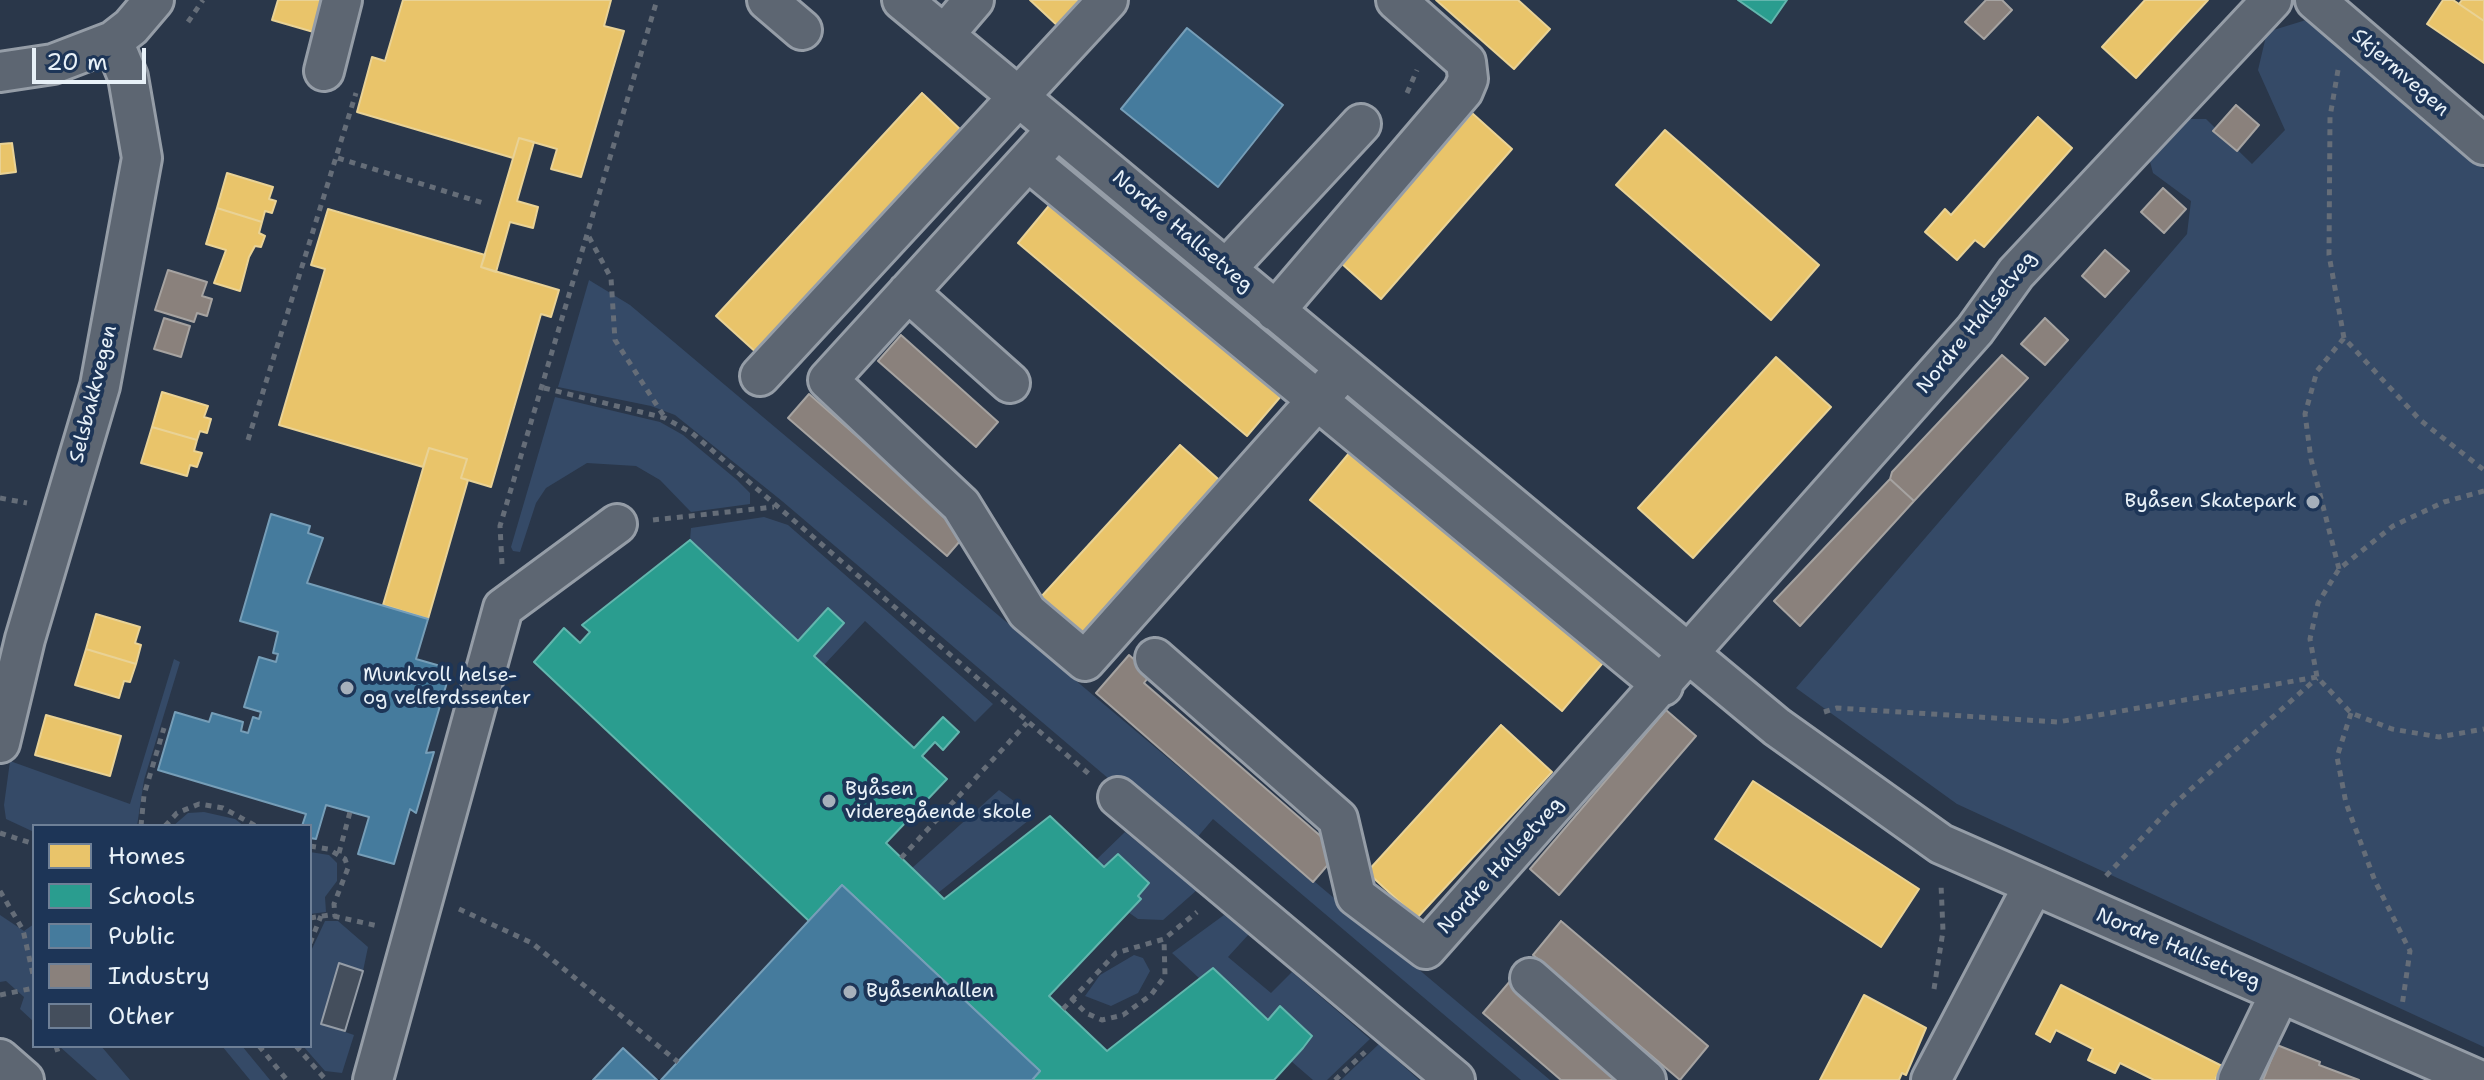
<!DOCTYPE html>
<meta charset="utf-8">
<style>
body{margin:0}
#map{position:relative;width:2484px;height:1080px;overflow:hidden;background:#2a374a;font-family:"Shantell Sans",sans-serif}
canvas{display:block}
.legend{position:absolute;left:32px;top:824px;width:280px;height:224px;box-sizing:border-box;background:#1d3557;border:2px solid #6e8097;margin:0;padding:10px 14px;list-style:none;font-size:24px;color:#e8f1f8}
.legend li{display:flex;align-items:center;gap:16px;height:40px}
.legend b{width:40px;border:2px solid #6e8097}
.scale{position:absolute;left:32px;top:48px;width:114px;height:36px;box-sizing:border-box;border:4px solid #e8f1f8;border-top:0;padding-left:10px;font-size:24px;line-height:28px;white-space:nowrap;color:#e8f1f8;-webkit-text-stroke:6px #1d3557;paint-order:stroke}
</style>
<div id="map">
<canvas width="2484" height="1080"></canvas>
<ul class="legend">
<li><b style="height:22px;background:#e9c46a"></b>Homes</li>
<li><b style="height:22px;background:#2a9d8f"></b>Schools</li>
<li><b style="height:22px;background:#457b9d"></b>Public</li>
<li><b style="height:22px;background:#8a817c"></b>Industry</li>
<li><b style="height:22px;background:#444e5c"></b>Other</li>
</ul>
<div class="scale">20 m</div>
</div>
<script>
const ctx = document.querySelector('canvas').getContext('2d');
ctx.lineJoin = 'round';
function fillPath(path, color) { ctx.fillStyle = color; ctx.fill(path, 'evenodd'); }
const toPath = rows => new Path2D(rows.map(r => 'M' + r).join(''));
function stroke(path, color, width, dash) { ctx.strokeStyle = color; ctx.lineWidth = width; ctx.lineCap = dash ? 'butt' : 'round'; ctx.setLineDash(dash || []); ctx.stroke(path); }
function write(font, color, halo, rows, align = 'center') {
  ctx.font = font + ' "Shantell Sans",sans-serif'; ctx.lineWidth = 8; ctx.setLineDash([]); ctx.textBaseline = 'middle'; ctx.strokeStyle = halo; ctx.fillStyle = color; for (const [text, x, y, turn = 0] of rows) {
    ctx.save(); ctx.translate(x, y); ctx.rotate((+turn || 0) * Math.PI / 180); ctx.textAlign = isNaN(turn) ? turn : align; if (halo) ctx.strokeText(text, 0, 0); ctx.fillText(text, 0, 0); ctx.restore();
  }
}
const green = toPath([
 [2306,20,2484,169,2484,1047,1957,804,1796,688,2187,234,2191,201,2153,173,2148,154,2187,119,2206,119,2252,164,2285,130,2258,70,2267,32],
 [589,280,630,305,1550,1080,1521,1080,1213,819,1189,847,782,501,675,415,651,406,558,387],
 [555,397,660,422,683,435,737,480,750,493,750,504,691,512,660,480,636,466,587,463,546,488,536,503,520,552,513,551,511,547],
 [764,517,788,525,993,704,975,722,865,621,824,665,814,656,844,623,827,608,798,641,690,540,691,528],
 [174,659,180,662,144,780,137,826,34,826,34,832,6,819,4,805,10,761,130,804],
 [999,790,1034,816,938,893,912,868],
 [204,812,235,819,244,826,173,826,188,813],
 [1125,832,1197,890,1163,920,1138,919,1128,912,1149,883,1118,854,1104,867,1096,860],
 [310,852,329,855,337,863,337,881,325,897,326,912,310,914],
 [0,915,24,931,34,924,34,1022,20,1009,24,997,6,981,0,982],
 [1224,915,1249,934,1228,957,1271,993,1292,972,1370,1039,1327,1080,1313,1080,1291,1061,1312,1036,1281,1006,1268,1020,1213,968,1199,978,1172,953],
 [325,921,338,921,368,947,363,971,340,964,322,1024,354,1035,342,1073,325,1071,303,1046,310,1046,310,953],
 [1134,955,1143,958,1150,971,1138,993,1111,1006,1085,996,1100,975],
 [1379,1044,1419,1080,1341,1080],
 [59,1046,101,1046,130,1080,97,1080],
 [222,1046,242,1046,270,1080,250,1080]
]);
const homes = toPath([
 [278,0,327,0,317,33,272,20,278,0],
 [403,0,611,0,604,26,624,31,581,177,551,169,557,149,519,138,513,158,357,112,372,57,385,61,403,0],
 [1030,0,1086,0,1060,28,1030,0],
 [1436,0,1518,0,1550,29,1514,69,1436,0],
 [2145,0,2208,0,2136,78,2102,47,2145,0],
 [2443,0,2453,0,2484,21,2484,63,2427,24,2443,0],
 [2462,0,2484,0,2484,21,2459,4,2462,0],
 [922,93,964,133,759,355,716,316,922,93],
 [1472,113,1512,149,1381,299,1341,263,1472,113],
 [2038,117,2072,148,1984,247,1975,240,1957,260,1925,232,1945,209,1951,215,2038,117],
 [1665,130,1819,265,1771,320,1616,185,1665,130],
 [519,138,534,142,517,201,538,207,533,228,510,222,496,272,481,267,519,138],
 [12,143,16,172,0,174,0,144,12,143],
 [227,173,273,187,269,199,276,201,272,213,265,211,262,222,217,208,227,173],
 [1057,196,1287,389,1247,436,1018,243,1057,196],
 [217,208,262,222,259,233,265,236,261,247,255,246,249,257,240,291,214,283,226,250,206,244,217,208],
 [328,209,485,255,481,267,559,290,551,317,541,314,491,487,461,478,467,459,429,448,423,467,279,425,325,269,311,265,328,209],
 [1776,357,1831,407,1693,558,1638,508,1776,357],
 [162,392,208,406,204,417,211,419,207,433,200,431,197,440,152,427,162,392],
 [152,427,197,440,194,451,202,453,197,467,190,465,187,476,141,463,152,427],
 [1180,445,1226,486,1086,640,1040,598,1180,445],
 [1355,446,1607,658,1562,711,1310,500,1355,446],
 [429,448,467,459,461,478,468,480,428,619,383,605,429,448],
 [96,614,140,627,135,643,141,645,136,664,86,649,96,614],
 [86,649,136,664,130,682,124,681,119,698,75,685,86,649],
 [46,715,121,736,110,776,35,755,46,715],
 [1501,725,1552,772,1417,918,1367,872,1501,725],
 [1753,781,1919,889,1881,947,1715,839,1753,781],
 [2061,985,2222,1066,2216,1078,2220,1080,2154,1080,2120,1063,2115,1073,2088,1060,2093,1049,2056,1030,2050,1042,2036,1034,2061,985],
 [1864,995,1926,1028,1906,1075,1902,1073,1899,1080,1820,1080,1864,995]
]);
const schools = toPath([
 [1738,0,1787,0,1771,23,1738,0],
 [690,540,798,641,828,608,844,623,814,656,914,748,943,717,959,732,943,750,935,742,922,756,947,779,886,843,944,899,1050,816,1104,867,1118,854,1149,883,1138,896,1141,899,1049,996,1107,1051,1213,968,1268,1020,1280,1006,1312,1036,1303,1048,1274,1080,1032,1080,1040,1071,842,885,809,921,534,662,564,628,580,643,590,632,582,625,690,540]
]);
const public = toPath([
 [1187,28,1283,105,1218,187,1121,109,1187,28],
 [271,514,310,526,308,533,323,538,307,583,428,619,416,659,451,669,426,753,434,752,416,813,410,809,394,864,358,854,369,817,326,805,316,839,310,838,310,826,302,826,306,814,158,770,175,712,209,722,212,713,243,722,241,731,248,733,253,717,259,719,261,712,244,707,259,657,276,662,278,654,273,653,278,632,240,621,271,514],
 [842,885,1040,1071,1032,1080,661,1080,842,885],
 [623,1048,657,1080,593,1080,623,1048]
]);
const industry = toPath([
 [1986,0,2002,0,2012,10,1984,39,1965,22,1986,0],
 [2236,105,2259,125,2237,151,2213,131,2236,105],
 [2163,188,2186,209,2164,233,2141,212,2163,188],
 [2105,250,2129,271,2105,297,2082,276,2105,250],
 [168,270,207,282,202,296,212,299,207,316,197,313,194,322,155,310,168,270],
 [164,318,190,326,181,357,154,349,164,318],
 [2045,318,2068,340,2045,365,2021,344,2045,318],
 [901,335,998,422,976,447,878,361,901,335],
 [2002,355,2028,378,1914,501,1890,479,1892,472,2002,355],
 [809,394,967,533,947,556,788,418,809,394],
 [1890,479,1914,501,1800,626,1774,601,1890,479],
 [1129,655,1151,674,1144,683,1339,852,1313,882,1096,693,1129,655],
 [1666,710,1696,736,1559,895,1530,869,1666,710],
 [1561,921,1708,1046,1680,1080,1533,955,1561,921],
 [1511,980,1629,1080,1561,1080,1483,1013,1511,980],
 [2277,1045,2320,1062,2319,1065,2359,1080,2263,1080,2277,1045]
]);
const building = toPath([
 [339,963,363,971,345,1031,321,1024,339,963]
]);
const path = toPath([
 [188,22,203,0],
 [2338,70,2330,117,2329,255,2344,338,2420,420,2484,470],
 [1407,93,1417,70],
 [338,158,483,203],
 [589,237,611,278,615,340,665,418],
 [544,388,665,418,692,433,1089,774],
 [248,440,356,93],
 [2484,491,2444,502,2393,526,2339,569,2318,603,2310,639,2317,677,2351,713,2392,729,2439,737,2484,729],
 [0,498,27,503],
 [653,520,774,507],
 [502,564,500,526,657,0],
 [2339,569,2311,459,2305,414,2317,371,2344,338],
 [1824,712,1837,708,2058,722,2317,677],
 [2351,713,2337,757,2346,803,2375,881,2410,951,2402,1006],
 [141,826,144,795,164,728],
 [165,826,177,813,199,804,223,808,256,826],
 [0,833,34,844],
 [310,846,328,849,345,859,348,868,334,904,335,917],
 [339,853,350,812],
 [901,858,1027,723],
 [2106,876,2174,804,2317,678],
 [0,891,23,930,34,979],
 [459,909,532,943,678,1062],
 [310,918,329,915,378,926],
 [310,943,321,916],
 [1934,989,1943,931,1941,884],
 [0,995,34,988],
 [1071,998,1086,1013,1102,1020,1123,1015,1151,995,1165,976,1164,939],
 [1063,1009,1116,953,1164,939,1197,912],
 [56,1046,59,1056],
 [259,1046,287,1080],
 [296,1046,326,1080],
 [1335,1080,1365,1052]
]);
const minor = toPath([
 [767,0,802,30],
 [902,0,1777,727,1941,844,2479,1080],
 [2315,0,2484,145],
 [944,35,974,0],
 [324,71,342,0],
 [0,72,53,64,113,41,131,27,154,0],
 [1057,129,828,380,961,505,1027,612,1085,661,1345,369],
 [1028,161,1663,686],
 [1226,269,1361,124],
 [908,292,1010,383],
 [1275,311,1463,91,1468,79,1466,62,1396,0],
 [760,376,1108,0],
 [1155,658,1338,819,1356,896,1426,949,1975,330,2016,273,2272,0],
 [0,743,25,639,100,386,142,158,128,77,113,41],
 [1118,797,1455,1080],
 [1530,978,1646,1080],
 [0,1059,24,1080],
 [373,1080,503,608,617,524],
 [1931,1080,2033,886],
 [2238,1080,2280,993]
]);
const markers = [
 [2313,502,8,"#a6b0bb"],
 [347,688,8,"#a6b0bb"],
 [829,801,8,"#a6b0bb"],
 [850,992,8,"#a6b0bb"]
];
const streetNames = [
 ["Skjermvegen",2400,73,41],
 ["Nordre Hallsetveg",1182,232,40],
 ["Nordre Hallsetveg",1977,323,-51],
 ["Selsbakkvegen",94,394,-76],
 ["Nordre Hallsetveg",1501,866,-48],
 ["Nordre Hallsetveg",2178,949,23]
];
const poiNames = [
 ["Byåsen Skatepark",2297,502,"right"],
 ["Munkvoll helse-",363,676],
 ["og velferdssenter",363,699],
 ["Byåsen",845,790],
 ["videregående skole",845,813],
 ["Byåsenhallen",866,992]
];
fillPath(green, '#354a67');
fillPath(homes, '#e9c46a');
stroke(homes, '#e9d295', 2);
fillPath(schools, '#2a9d8f');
stroke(schools, '#63b6ae', 2);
fillPath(public, '#457b9d');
stroke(public, '#769eb8', 2);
fillPath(industry, '#8a817c');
stroke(industry, '#a6a3a1', 2);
fillPath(building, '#444e5c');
stroke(building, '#959da7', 2);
stroke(minor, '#959da7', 44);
stroke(path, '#656d78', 5, [6, 6]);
stroke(minor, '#5d6672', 38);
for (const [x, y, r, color] of markers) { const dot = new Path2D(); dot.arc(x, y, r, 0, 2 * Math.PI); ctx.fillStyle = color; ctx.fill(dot); stroke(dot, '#1d3557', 3); }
write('20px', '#e8f1f8', '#1d3557', streetNames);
write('20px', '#e8f1f8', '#1d3557', poiNames, 'left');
</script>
